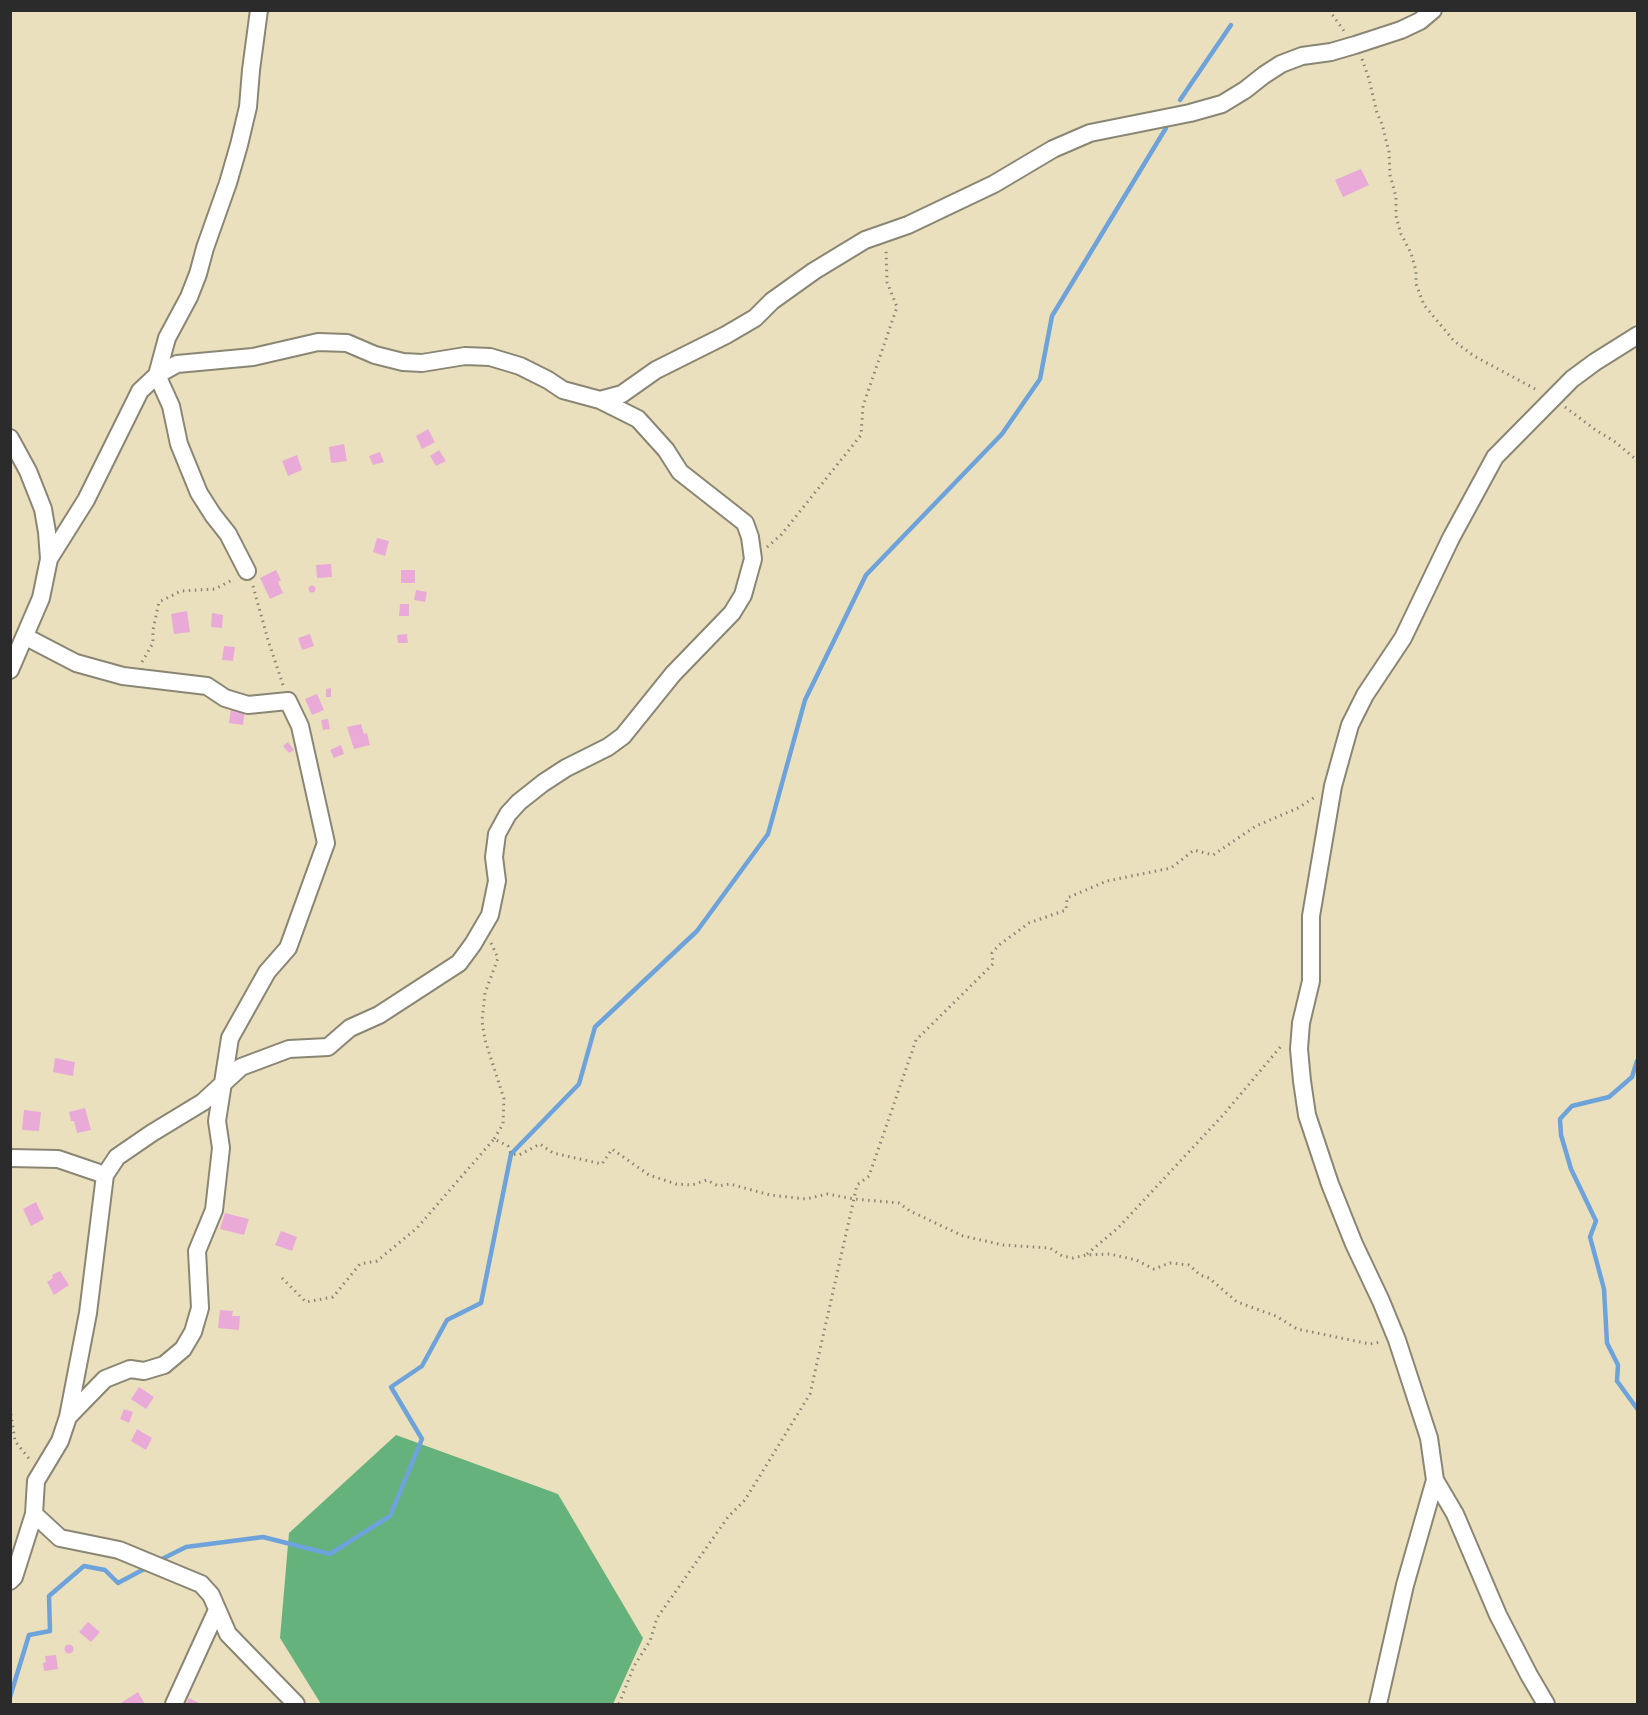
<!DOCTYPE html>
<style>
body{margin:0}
#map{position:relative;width:1648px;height:1715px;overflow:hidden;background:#eae0be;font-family:"Libre Caslon Text",serif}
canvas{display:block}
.frame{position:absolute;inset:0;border:12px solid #2b2b2b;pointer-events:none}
</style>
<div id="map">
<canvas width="1648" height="1715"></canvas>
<div class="frame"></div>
</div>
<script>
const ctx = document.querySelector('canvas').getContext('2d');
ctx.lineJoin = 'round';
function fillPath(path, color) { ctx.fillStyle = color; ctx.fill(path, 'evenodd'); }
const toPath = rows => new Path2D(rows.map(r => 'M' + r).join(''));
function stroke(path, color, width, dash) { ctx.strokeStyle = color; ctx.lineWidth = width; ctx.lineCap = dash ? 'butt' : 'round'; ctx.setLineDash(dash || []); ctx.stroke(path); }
const forest = toPath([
 [396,1435,558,1494,643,1638,613,1704,321,1704,280,1638,289,1533]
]);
const stream = toPath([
 [1180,100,1231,25],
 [1637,1061,1632,1077,1609,1097,1572,1106,1560,1119,1561,1135,1571,1169,1596,1221,1590,1237,1604,1289,1607,1343,1618,1365,1617,1381,1638,1410],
 [158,1561,186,1547,263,1537,330,1554,390,1516,422,1439,391,1387,422,1366,447,1320,481,1303,511,1154,579,1084,595,1027,697,931,768,834,805,700,866,575,1002,434,1040,379,1052,316,1166,128],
 [10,1697,29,1635,50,1631,49,1596,84,1566,105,1570,118,1583,148,1567]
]);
const building = toPath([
 [1361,169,1369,185,1343,197,1335,180],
 [428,429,435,442,422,449,416,436],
 [344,444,347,461,331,463,329,447],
 [439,450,446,461,436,466,430,456],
 [380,452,384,462,373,465,369,456],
 [297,455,302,470,288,476,282,461],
 [377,538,389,541,385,556,373,552],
 [331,564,332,577,317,578,316,565],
 [276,570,281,580,278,582,283,593,270,599,260,578],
 [401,570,415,570,415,583,401,583],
 '308.5 589a3.5 3.5 0 1 1 7 0a3.5 3.5 0 1 1-7 0Z',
 [416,590,427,592,425,602,414,600],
 [400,604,409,604,409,616,399,616],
 [187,611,190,632,174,634,171,614],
 [212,613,223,615,222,628,211,627],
 [310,634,314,646,302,650,298,638],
 [407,634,408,643,398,643,397,635],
 [224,646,235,647,233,661,222,660],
 [331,688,331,697,326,697,326,689],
 [317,694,324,710,312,715,305,699],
 [231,707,245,709,243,725,229,723],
 [328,719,330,729,323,730,321,720],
 [361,724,364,734,367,733,370,745,354,749,347,727],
 [288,742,294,750,289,753,283,746],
 [341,745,344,754,334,758,330,750],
 [55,1058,75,1062,73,1076,53,1072],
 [85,1108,91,1130,77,1133,74,1121,71,1121,69,1112],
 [24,1110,41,1112,39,1131,22,1130],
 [36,1202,44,1219,31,1226,23,1209],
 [225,1213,249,1219,244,1235,220,1229],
 [281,1231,297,1237,292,1251,275,1245],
 [60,1271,69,1285,54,1295,47,1282,53,1278,52,1275],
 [220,1310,233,1311,232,1316,240,1316,239,1330,218,1328],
 [139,1387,154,1397,146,1409,131,1399],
 [124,1409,133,1412,129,1423,120,1419],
 [137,1429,152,1438,146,1450,131,1441],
 [88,1622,100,1632,91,1642,79,1632],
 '64.5 1649a4.5 4.5 0 1 1 9 0a4.5 4.5 0 1 1-9 0Z',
 [56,1655,58,1669,44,1671,43,1663,46,1662,45,1656],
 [138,1692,145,1704,122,1704,121,1703],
 [189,1698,201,1704,186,1704]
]);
const path = toPath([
 [1329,10,1344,31],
 [1362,59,1369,79,1377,113,1382,124,1389,152,1390,175,1396,197,1396,216,1401,234,1411,253,1416,271,1416,284,1424,305,1454,341,1474,356,1539,391],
 [1565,407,1597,431,1614,441,1638,461],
 [767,547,781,535,861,435,863,406,897,307,887,282,886,250],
 [253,586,268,640,283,685],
 [142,662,153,643,153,630,159,602,181,591,215,589,234,579],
 [491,943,498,958,485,993,482,1021,485,1040,504,1099,503,1124,494,1139],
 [1087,1254,1118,1228,1224,1114,1282,1045],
 [282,1278,306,1302,333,1297,360,1264,377,1261,417,1228,494,1139,508,1146,511,1154,519,1155,540,1144,553,1153,602,1164,612,1149,649,1175,676,1184,692,1185,707,1180,718,1186,730,1184,770,1195,806,1199,827,1194,854,1199,899,1203,910,1211,963,1236,1003,1245,1050,1248,1062,1256,1073,1258,1086,1255,1110,1254,1136,1260,1154,1269,1170,1263,1189,1265,1200,1275,1209,1278,1237,1302,1276,1316,1297,1329,1370,1344,1381,1342],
 [10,1408,15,1441,30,1460],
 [619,1704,634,1666,650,1641,657,1618,728,1517,745,1500,810,1394,857,1185,869,1176,916,1040,993,964,992,953,999,945,1029,923,1066,910,1067,898,1107,881,1171,868,1194,850,1213,855,1256,826,1298,808,1315,797]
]);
const minor = toPath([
 [10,438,28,471,43,509,47,532,49,559,41,598,10,670],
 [49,559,86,500,140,391,157,375,177,364,253,357,318,342,347,343,375,355,403,362,422,363,465,356,490,357,520,366,548,380,563,390,600,400,622,394,656,370,726,335,755,318,772,301,814,271,865,240,908,225,994,184,1053,149,1090,133,1190,113,1222,104,1245,90,1264,75,1281,64,1302,56,1331,52,1355,45,1401,30,1420,21,1433,10],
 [247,571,228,534,213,515,199,493,179,444,171,406,157,375,167,338,189,297,198,274,205,248,228,183,239,145,248,107,251,70,259,10],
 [26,637,76,663,123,676,207,686,225,698,248,705,288,701,300,726,326,843,288,948,267,972,230,1038,217,1121,221,1148,214,1210,197,1251,200,1308,193,1332,183,1349,164,1365,144,1371,130,1369,105,1379,68,1417],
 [10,1158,58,1159,105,1175],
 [1435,1480,1455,1514,1498,1615,1529,1675,1546,1704],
 [10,1581,14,1577,34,1514],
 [174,1704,217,1610],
 [296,1704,228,1634,211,1595,201,1584,119,1550,60,1538,34,1514,36,1481,60,1441,68,1417,88,1313,105,1175,117,1157,152,1133,203,1102,241,1067,289,1049,328,1047,350,1028,379,1015,459,963,473,944,490,915,497,881,494,857,497,834,508,814,519,802,543,783,566,768,608,747,623,736,673,674,732,613,743,595,753,559,750,537,745,523,680,472,666,450,638,419,600,400],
 [1378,1704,1405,1585,1435,1480,1429,1438,1397,1340,1381,1301,1354,1244,1330,1184,1307,1115,1302,1081,1299,1049,1301,1023,1311,981,1311,916,1333,786,1350,725,1365,695,1403,638,1451,538,1495,457,1572,379,1595,362,1638,335]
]);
fillPath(forest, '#66b27c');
stroke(stream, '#6da3da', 4.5);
fillPath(building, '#e9aad8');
stroke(minor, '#8a8674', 20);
stroke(path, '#8a8674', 3, [1.5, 4.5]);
stroke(minor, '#fff', 16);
</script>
